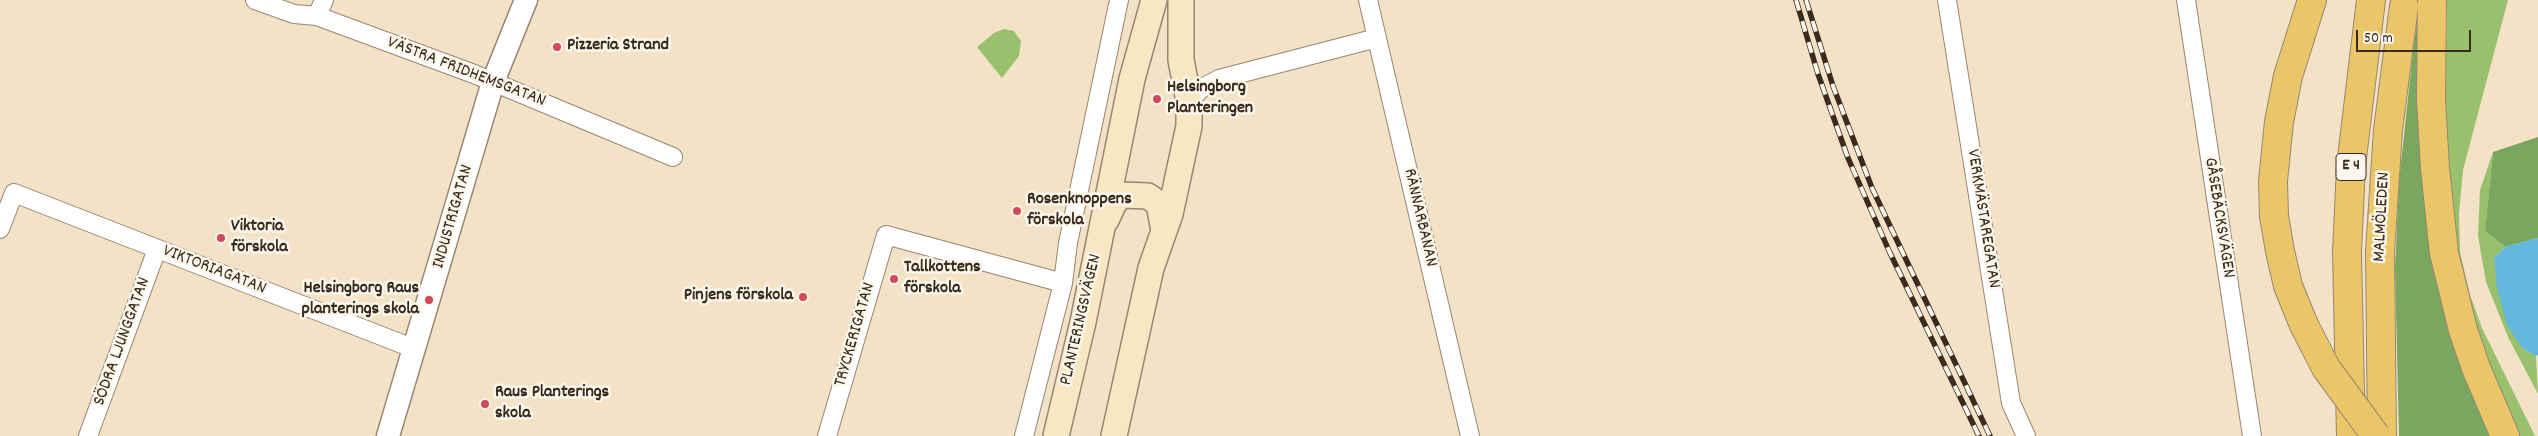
<!DOCTYPE html>
<meta charset="utf-8">
<style>
body{margin:0}
#map{position:relative;width:2538px;height:436px;overflow:hidden;background:#f3e2c6;font-family:Dekko,sans-serif}
canvas{display:block}
.scale{position:absolute;left:2356px;top:30px;width:115px;height:22px;box-sizing:border-box;border:2px solid #3b2a1e;border-top:0;padding-left:6px;font-size:15px;line-height:18px;white-space:nowrap;color:#3b2a1e;-webkit-text-stroke:4px #fbf7ec;paint-order:stroke}
</style>
<div id="map">
<canvas width="2538" height="436"></canvas>
<div class="scale">50 m</div>
</div>
<script>
const ctx = document.querySelector('canvas').getContext('2d');
ctx.lineJoin = 'round';
function fillPath(path, color) { ctx.fillStyle = color; ctx.fill(path, 'evenodd'); }
const toPath = rows => new Path2D(rows.map(r => 'M' + r).join(''));
function stroke(path, color, width, dash) { ctx.strokeStyle = color; ctx.lineWidth = width; ctx.lineCap = dash ? 'butt' : 'round'; ctx.setLineDash(dash || []); ctx.stroke(path); }
function write(font, color, halo, rows, align = 'center') {
  ctx.font = font + ' Dekko,sans-serif'; ctx.lineWidth = 5; ctx.setLineDash([]); ctx.textBaseline = 'middle'; ctx.strokeStyle = halo; ctx.fillStyle = color; for (const [text, x, y, turn = 0] of rows) {
    ctx.save(); ctx.translate(x, y); ctx.rotate((+turn || 0) * Math.PI / 180); ctx.textAlign = isNaN(turn) ? turn : align; if (halo) ctx.strokeText(text, 0, 0); ctx.fillText(text, 0, 0); ctx.restore();
  }
}
const green = toPath([
 [2447,0,2508,0,2463,170,2459,213,2460,252,2470,295,2482,328,2535,436,2515,436,2487,369,2453,252,2445,122],
 [1004,29,1014,31,1021,41,1019,56,1002,78,977,47,994,33],
 [2493,152,2485,231,2505,247,2494,258,2523,349,2536,356,2538,394,2508,337,2486,282,2478,236,2480,190]
]);
const forest = toPath([
 [2421,0,2425,120,2494,436,2399,436,2395,269,2399,182,2414,42],
 [2538,137,2538,238,2505,247,2485,231,2493,152]
]);
const water = toPath([
 [2538,238,2538,355,2536,356,2523,349,2507,325,2497,288,2494,258,2505,247]
]);
const minor = toPath([
 [255,0,294,14,317,16,474,74,673,157],
 [1368,0,1470,436],
 [1947,0,2011,403,2026,436],
 [2186,0,2252,436],
 [317,16,324,0],
 [1189,101,1202,88,1219,79,1377,38],
 [0,229,14,193,415,349],
 [88,436,157,249],
 [827,436,886,235,1063,283],
 [1024,436,1063,283,1068,243,1119,0]
]);
const tertiary = toPath([
 [388,436,493,82,526,0]
]);
const secondary = toPath([
 [1106,220,1114,203,1121,195,1148,196,1159,204,1164,231],
 [1056,436,1083,322,1132,79,1154,0],
 [1114,436,1151,268,1170,214,1189,126,1189,101,1181,60,1181,0]
]);
const trunk = toPath([
 [2432,0,2431,99,2435,168,2444,253,2463,330,2476,368,2505,436],
 [2304,325,2288,286,2280,251,2274,216,2273,181,2279,122,2288,76,2312,0]
]);
const motorway = toPath([
 [2351,436,2347,252,2351,166,2371,0],
 [2382,436,2380,252,2388,130,2404,6]
]);
const rail = toPath([
 [1796,0,1818,74,1848,158,1890,253,1979,436],
 [1806,0,1833,86,1872,188,1990,436]
]);
const trunkBridge = toPath([
 [2304,325,2326,368,2376,436]
]);
const markers = [
 [557,47,5,"#d1495b"],
 [1157,99,5,"#d1495b"],
 [1017,211,5,"#d1495b"],
 [221,238,5,"#d1495b"],
 [894,279,5,"#d1495b"],
 [803,297,5,"#d1495b"],
 [429,300,5,"#d1495b"],
 [485,404,5,"#d1495b"]
];
const shields = [
 [2351,167,30]
];
const shieldNames = [
 ["E 4",2351,167]
];
const poiNames = [
 ["Pizzeria Strand",567,47],
 ["Helsingborg",1167,89],
 ["Planteringen",1167,110],
 ["Rosenknoppens",1027,201],
 ["förskola",1027,222],
 ["Viktoria",231,228],
 ["förskola",231,249],
 ["Tallkottens",904,269],
 ["förskola",904,290],
 ["Helsingborg Raus",419,290,"right"],
 ["planterings skola",419,311,"right"],
 ["Pinjens förskola",793,297,"right"],
 ["Raus Planterings",495,394],
 ["skola",495,415]
];
const streetNames = [
 ["VÄSTRA FRIDHEMSGATAN",466,73,21],
 ["INDUSTRIGATAN",454,217,-74],
 ["MALMÖLEDEN",2383,217,-87],
 ["RÄNNARBANAN",1419,218,77],
 ["GÅSEBÄCKSVÄGEN",2218,218,81],
 ["VERKMÄSTAREGATAN",1982,219,81],
 ["VIKTORIAGATAN",214,271,21],
 ["PLANTERINGSVÄGEN",1082,320,-77],
 ["TRYCKERIGATAN",856,335,-74],
 ["SÖDRA LJUNGGATAN",123,342,-70]
];
fillPath(green, '#99c16d');
fillPath(forest, '#7aa760');
fillPath(water, '#64b8e0');
stroke(minor, '#978672', 20);
stroke(tertiary, '#978672', 25);
stroke(secondary, '#978672', 28);
stroke(trunk, '#978672', 30);
stroke(motorway, '#978672', 30);
stroke(minor, '#fff', 18);
stroke(tertiary, '#fff', 22);
stroke(secondary, '#f7e8c3', 25);
stroke(trunk, '#ebc669', 28);
stroke(motorway, '#ebc669', 28);
stroke(rail, '#3b2a1e', 5.5);
stroke(rail, '#fbf7ec', 4, [11]);
stroke(trunkBridge, '#978672', 30, []);
stroke(trunkBridge, '#ebc669', 28);
for (const [x, y, r, color] of markers) { const dot = new Path2D(); dot.arc(x, y, r, 0, 2 * Math.PI); ctx.fillStyle = color; ctx.fill(dot); stroke(dot, '#fbf7ec', 2); }
for (const [x, y, w] of shields) { const box = new Path2D(); box.roundRect(x - w / 2, y - 13.5, w, 27, 4); ctx.fillStyle = '#fbf7ec'; ctx.fill(box); stroke(box, '#3b2a1e', 1); }
write('bold 16px', '#3b2a1e', null, shieldNames);
write('bold 18px', '#3b2a1e', '#fbf7ec', poiNames, 'left');
write('18px', '#3b2a1e', '#fbf7ec', streetNames);
</script>
